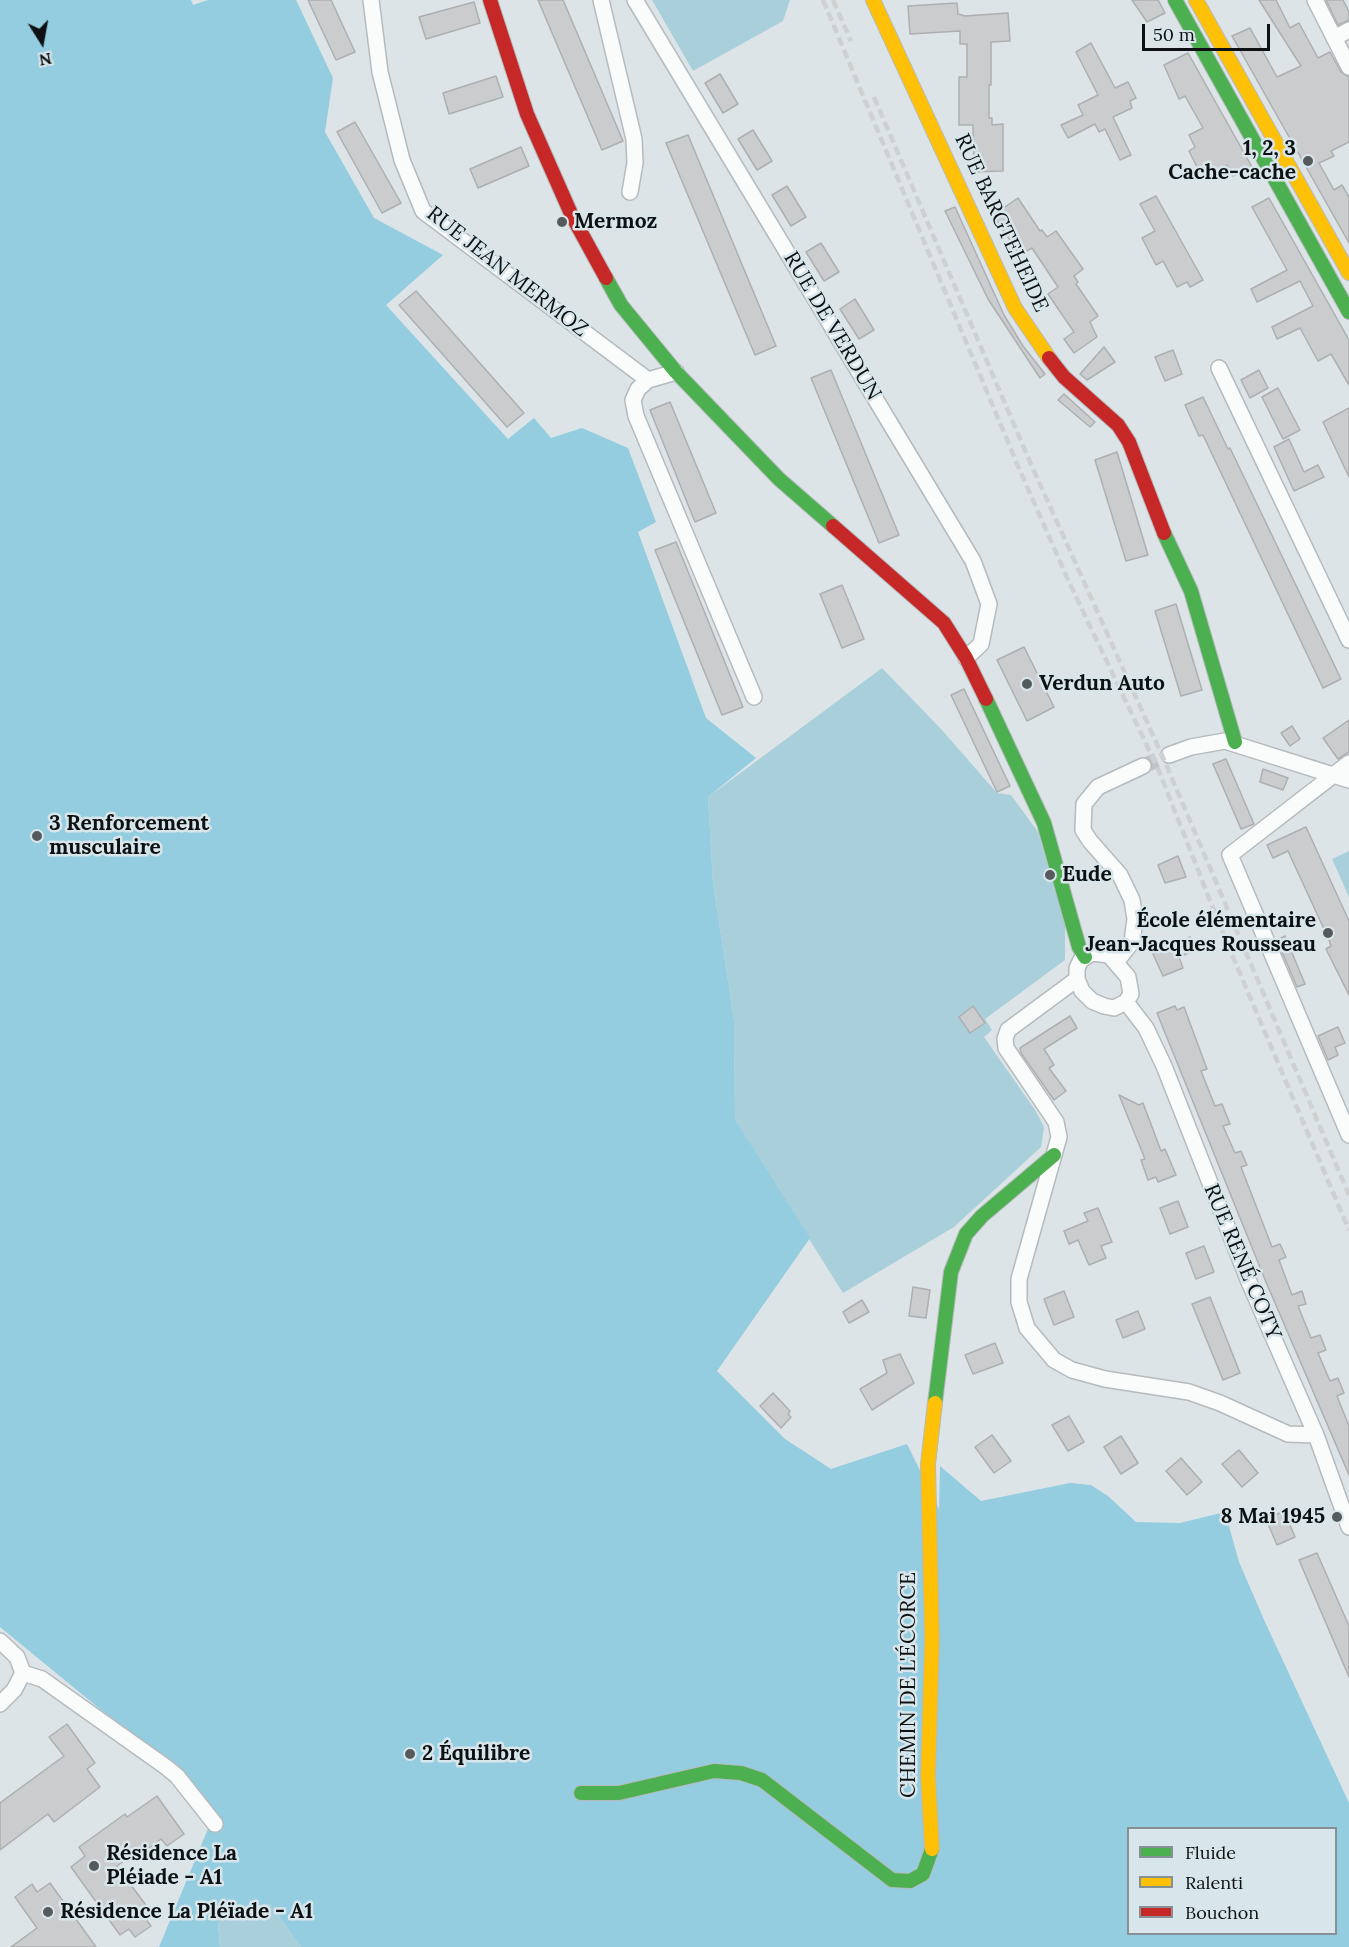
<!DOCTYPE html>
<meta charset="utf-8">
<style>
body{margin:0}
#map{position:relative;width:1349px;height:1947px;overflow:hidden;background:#dce4e7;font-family:Lora,serif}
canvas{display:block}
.legend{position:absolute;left:1127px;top:1827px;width:210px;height:108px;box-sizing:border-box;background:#d8e6eb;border:2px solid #879195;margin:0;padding:8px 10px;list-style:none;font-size:18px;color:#0d1113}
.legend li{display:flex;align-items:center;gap:12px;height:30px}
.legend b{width:30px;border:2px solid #879195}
.north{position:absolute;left:12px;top:12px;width:60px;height:60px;-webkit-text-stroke:4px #d8e6eb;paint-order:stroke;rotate:169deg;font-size:16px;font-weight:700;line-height:24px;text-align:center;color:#0d1113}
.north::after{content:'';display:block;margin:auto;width:21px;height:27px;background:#0d1113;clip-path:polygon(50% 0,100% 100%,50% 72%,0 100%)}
.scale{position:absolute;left:1142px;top:24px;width:128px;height:27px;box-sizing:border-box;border:3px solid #0d1113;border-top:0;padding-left:8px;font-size:18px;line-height:21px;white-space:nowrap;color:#0d1113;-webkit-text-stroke:4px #d8e6eb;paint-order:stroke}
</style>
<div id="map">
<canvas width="1349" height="1947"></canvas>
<ul class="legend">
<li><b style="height:8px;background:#4caf50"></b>Fluide</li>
<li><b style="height:8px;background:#ffc107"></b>Ralenti</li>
<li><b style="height:8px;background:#c62828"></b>Bouchon</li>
</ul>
<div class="north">N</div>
<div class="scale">50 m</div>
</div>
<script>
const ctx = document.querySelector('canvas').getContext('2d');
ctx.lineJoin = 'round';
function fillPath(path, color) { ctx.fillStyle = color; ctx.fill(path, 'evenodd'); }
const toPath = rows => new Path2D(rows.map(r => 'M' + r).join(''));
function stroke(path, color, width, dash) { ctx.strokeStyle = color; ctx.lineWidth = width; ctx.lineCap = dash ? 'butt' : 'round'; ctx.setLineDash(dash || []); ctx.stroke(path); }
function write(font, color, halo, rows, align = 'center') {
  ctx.font = font + ' Lora,serif'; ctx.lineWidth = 5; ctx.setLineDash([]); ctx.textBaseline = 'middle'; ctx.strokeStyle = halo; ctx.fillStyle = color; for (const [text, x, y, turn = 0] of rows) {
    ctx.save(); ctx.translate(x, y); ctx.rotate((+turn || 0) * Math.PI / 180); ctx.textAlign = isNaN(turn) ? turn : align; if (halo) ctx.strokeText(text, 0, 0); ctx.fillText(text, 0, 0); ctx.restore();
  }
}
const green = toPath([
 [652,0,790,0,783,21,693,71],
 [882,668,941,729,997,793,1011,795,1038,832,1065,925,1065,960,985,1019,992,1030,984,1037,1035,1110,1044,1127,1041,1147,954,1227,843,1293,735,1121,734,1020,713,883,708,797],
 [1349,851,1349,897,1332,859],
 [270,1904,301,1947,220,1947,217,1910]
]);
const forest = toPath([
 [0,0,191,0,193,5,208,0,296,0,333,78,325,132,374,218,443,255,386,305,508,439,534,418,551,438,582,428,628,448,656,522,638,532,706,718,756,758,708,797,713,883,734,1020,735,1120,810,1238,717,1371,785,1439,831,1469,907,1444,939,1509,940,1466,981,1501,1070,1483,1091,1485,1108,1496,1136,1522,1180,1523,1225,1512,1239,1562,1265,1622,1349,1803,1349,1947,301,1947,270,1904,217,1911,220,1947,159,1947,210,1824,139,1741,0,1627],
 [1128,1828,1336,1828,1336,1934,1128,1934]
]);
const building = toPath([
 [308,0,331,0,355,52,336,60,308,0],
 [538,0,563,0,623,141,602,150,538,0],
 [1132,0,1158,0,1165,13,1147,22,1132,0],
 [1259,0,1276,0,1290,28,1299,23,1318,58,1330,52,1341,72,1349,77,1349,142,1331,151,1334,156,1319,163,1334,190,1342,185,1349,197,1349,243,1232,36,1250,28,1277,77,1301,66,1259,0],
 [1326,0,1343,0,1349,12,1349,20,1338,25,1326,0],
 [474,2,480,23,426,39,419,17,474,2],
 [957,3,958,14,965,16,1008,13,1010,41,991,42,991,85,989,85,989,118,992,118,992,125,1003,124,1003,171,974,172,973,125,959,125,959,77,967,77,967,44,960,44,960,31,910,34,908,6,957,3],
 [1091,43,1115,88,1128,82,1136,98,1130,101,1132,108,1113,117,1131,155,1120,160,1105,129,1099,132,1095,124,1068,138,1061,125,1083,115,1078,105,1098,95,1076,52,1091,43],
 [1188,53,1252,167,1233,176,1227,165,1211,172,1210,169,1200,173,1189,151,1195,147,1189,135,1203,128,1185,96,1179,99,1164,65,1188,53],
 [720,74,738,104,723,113,705,83,720,74],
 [496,76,503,97,449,114,443,93,496,76],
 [355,122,401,203,382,213,337,132,355,122],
 [753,130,772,161,757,170,738,139,753,130],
 [688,135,776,346,755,355,666,143,688,135],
 [521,147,529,166,478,188,470,169,521,147],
 [787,186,806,217,791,226,772,195,787,186],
 [1156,196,1203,280,1190,287,1187,282,1177,287,1163,261,1156,265,1142,238,1155,231,1140,204,1156,196],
 [1018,198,1040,231,1042,230,1047,237,1056,231,1083,269,1074,276,1078,282,1076,284,1098,316,1090,322,1097,337,1074,353,1064,339,1074,332,1048,294,1058,287,1032,248,1020,255,993,215,1018,198],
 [1269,198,1349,340,1349,385,1331,354,1318,361,1300,328,1277,339,1272,327,1313,306,1300,281,1257,302,1251,289,1287,270,1252,207,1269,198],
 [955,207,1004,315,1023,346,1045,374,1040,378,988,299,945,211,955,207],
 [821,243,839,272,824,281,806,252,821,243],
 [416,291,524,413,507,427,399,305,416,291],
 [855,299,874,330,859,339,840,309,855,299],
 [1104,347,1115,362,1087,380,1080,374,1104,347],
 [1173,350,1182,374,1165,381,1155,357,1173,350],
 [831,370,899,535,879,543,811,378,831,370],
 [1259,370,1268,388,1250,398,1241,380,1259,370],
 [1278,388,1300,430,1283,439,1262,397,1278,388],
 [1064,394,1095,422,1090,427,1058,400,1064,394],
 [1203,397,1228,449,1230,448,1341,679,1323,688,1203,435,1199,436,1185,405,1203,397],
 [670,402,716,513,695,522,650,410,670,402],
 [1349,408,1349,477,1323,422,1349,408],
 [1289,439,1304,472,1318,465,1324,477,1294,491,1274,447,1289,439],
 [1117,452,1148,555,1126,561,1095,460,1117,452],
 [676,542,743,707,722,715,655,550,676,542],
 [842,585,864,639,842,648,820,594,842,585],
 [1176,604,1202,690,1181,696,1155,611,1176,604],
 [1024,647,1054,707,1027,721,997,660,1024,647],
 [964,689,1010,786,997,792,951,695,964,689],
 [1349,720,1349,752,1338,759,1323,738,1349,720],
 [1292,726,1300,739,1290,746,1281,733,1292,726],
 [1226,759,1254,824,1241,829,1213,764,1226,759],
 [1263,769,1288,778,1283,790,1260,782,1263,769],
 [1306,827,1349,921,1349,995,1326,949,1331,946,1329,940,1288,851,1273,858,1267,845,1306,827],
 [1178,856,1186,877,1165,883,1158,865,1178,856],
 [1285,936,1305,984,1297,987,1277,940,1285,936],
 [1190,937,1195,950,1179,957,1183,968,1163,976,1153,954,1190,937],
 [973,1006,985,1023,970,1033,959,1017,973,1006],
 [1175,1006,1177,1010,1184,1007,1207,1069,1201,1071,1215,1106,1222,1104,1230,1124,1223,1126,1235,1153,1241,1151,1247,1165,1241,1167,1272,1247,1280,1244,1286,1257,1279,1260,1292,1295,1302,1291,1306,1304,1298,1306,1311,1338,1320,1335,1326,1350,1318,1353,1330,1381,1338,1378,1344,1393,1337,1396,1349,1426,1349,1475,1266,1282,1157,1013,1175,1006],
 [1070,1016,1077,1028,1044,1049,1054,1065,1049,1068,1066,1091,1054,1100,1021,1053,1020,1048,1070,1016],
 [1338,1027,1345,1043,1335,1047,1338,1055,1328,1060,1318,1036,1338,1027],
 [1119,1095,1139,1105,1143,1103,1161,1151,1165,1149,1176,1175,1158,1182,1156,1177,1148,1180,1141,1160,1145,1159,1119,1095],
 [1178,1201,1188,1227,1170,1234,1160,1208,1178,1201],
 [1098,1208,1112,1242,1101,1246,1106,1258,1089,1265,1078,1240,1069,1244,1064,1231,1088,1221,1084,1213,1098,1208],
 [1204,1246,1214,1272,1196,1279,1186,1253,1204,1246],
 [913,1287,930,1290,926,1318,909,1316,913,1287],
 [1064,1291,1074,1317,1054,1325,1044,1299,1064,1291],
 [1210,1297,1240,1373,1223,1380,1192,1304,1210,1297],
 [862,1300,869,1312,849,1323,843,1312,862,1300],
 [1138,1311,1145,1329,1123,1338,1116,1320,1138,1311],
 [995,1343,1003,1363,973,1374,965,1355,995,1343],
 [900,1354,914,1383,872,1410,860,1389,887,1373,883,1360,900,1354],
 [773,1393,790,1411,788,1414,791,1417,781,1428,760,1406,773,1393],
 [1069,1416,1084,1442,1068,1451,1052,1425,1069,1416],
 [992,1435,1011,1461,994,1473,975,1447,992,1435],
 [1121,1436,1138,1463,1121,1474,1104,1447,1121,1436],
 [1239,1450,1258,1473,1242,1487,1222,1464,1239,1450],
 [1181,1458,1202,1482,1187,1495,1166,1471,1181,1458],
 [1284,1511,1295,1537,1277,1545,1266,1519,1284,1511],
 [1317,1553,1349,1626,1349,1677,1299,1560,1317,1553],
 [67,1724,95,1763,87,1769,100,1787,54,1822,48,1814,0,1850,0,1803,64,1756,49,1737,67,1724],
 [157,1796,184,1834,167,1846,161,1839,150,1848,147,1844,117,1866,151,1912,144,1917,151,1926,135,1937,129,1929,120,1935,71,1867,85,1856,79,1847,125,1814,127,1817,157,1796],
 [50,1883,96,1947,11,1947,37,1928,15,1897,32,1884,37,1892,50,1883]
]);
const streetTunnel = toPath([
 [1143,766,1169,755]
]);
const street = toPath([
 [371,0,380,72,402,160,423,211,648,380],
 [601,0,634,139,635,163,630,192],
 [635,0,973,561,989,604,981,644,966,658],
 [1315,0,1349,67],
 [1334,38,1349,30],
 [1219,368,1349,640],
 [676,372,648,380,638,389,633,400,636,416,754,697],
 [1169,755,1191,747,1225,741,1349,780],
 [1349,763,1230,855,1349,1135],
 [1092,953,1109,955,1128,977,1131,994,1126,1002,1114,1008,1104,1006,1092,1001,1082,991,1077,979,1077,968,1081,960,1092,953],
 [1117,961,1132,942,1135,919,1132,900,1120,875,1090,841,1083,830,1084,804,1098,787,1143,766],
 [1077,979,1008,1030,1005,1039,1006,1048,1056,1122,1059,1137,1019,1279,1019,1302,1027,1328,1054,1360,1072,1370,1105,1379,1189,1392,1220,1403,1288,1434,1316,1435],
 [1126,1002,1146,1028,1164,1066,1249,1282,1316,1435,1349,1527],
 [0,1641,17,1657,23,1673],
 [23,1673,42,1679,166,1767,177,1776,215,1824],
 [0,1704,14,1690,23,1673]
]);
const fast = toPath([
 [1175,0,1349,312],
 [606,278,621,305,676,372,779,479,833,526],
 [1164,533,1191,591,1235,742],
 [986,699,1044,823,1079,947,1085,957],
 [935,1403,951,1272,966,1234,982,1216,1054,1155],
 [581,1793,619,1793,714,1771,741,1773,762,1780,892,1880,910,1881,923,1874,932,1849]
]);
const slow = toPath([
 [873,0,1015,308,1049,358],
 [1196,0,1349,273],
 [932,1849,928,1776,932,1640,928,1464,935,1403]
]);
const jam = toPath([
 [490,0,527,114,572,216,606,278],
 [1049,358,1064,377,1118,425,1129,442,1164,533],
 [833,526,944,623,966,658,986,699]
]);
const rail = toPath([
 [823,0,1018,466,1069,582,1159,771,1224,936,1349,1230],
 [833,0,851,41],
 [874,97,1030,462,1165,762,1349,1195]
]);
const markers = [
 [1308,161,6,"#555b5d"],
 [562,222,6,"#555b5d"],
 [1027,684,6,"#555b5d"],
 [37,836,6,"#555b5d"],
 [1050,875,6,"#555b5d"],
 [1328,933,6,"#555b5d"],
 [1337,1517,6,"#555b5d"],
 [410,1754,6,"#555b5d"],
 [94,1866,6,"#555b5d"],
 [48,1912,6,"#555b5d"]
];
const poiNames = [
 ["1, 2, 3",1296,149,"right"],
 ["Cache-cache",1296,173,"right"],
 ["Mermoz",574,222],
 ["Verdun Auto",1039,684],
 ["3 Renforcement",49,824],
 ["musculaire",49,848],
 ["Eude",1062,875],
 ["École élémentaire",1316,921,"right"],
 ["Jean-Jacques Rousseau",1316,945,"right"],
 ["8 Mai 1945",1325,1517,"right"],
 ["2 Équilibre",422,1754],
 ["Résidence La",106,1854],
 ["Pléiade - A1",106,1878],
 ["Résidence La Pléïade - A1",60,1912]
];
const streetNames = [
 ["RUE BARGTEHEIDE",1001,223,65],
 ["RUE JEAN MERMOZ",507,272,38],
 ["RUE DE VERDUN",832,326,59],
 ["RUE RENÉ COTY",1242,1262,67],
 ["CHEMIN DE L'ÉCORCE",909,1685,-90]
];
fillPath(green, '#a9cfdb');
fillPath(forest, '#93cddf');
fillPath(building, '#cbccce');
stroke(building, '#adafb0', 1.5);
stroke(streetTunnel, '#bdc4c7', 15, [15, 8]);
stroke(street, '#b5bbbd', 18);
stroke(fast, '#b5bbbd', 16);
stroke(slow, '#b5bbbd', 16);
stroke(jam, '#b5bbbd', 16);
stroke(street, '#fafbfb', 15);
stroke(fast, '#4caf50', 14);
stroke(slow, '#ffc107', 14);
stroke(jam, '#c62828', 14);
stroke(rail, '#ced0d1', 4.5, [9, 4.5]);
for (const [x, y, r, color] of markers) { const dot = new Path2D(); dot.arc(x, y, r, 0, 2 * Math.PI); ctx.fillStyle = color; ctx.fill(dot); stroke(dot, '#d8e6eb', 2); }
write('bold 21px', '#0d1113', '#d8e6eb', poiNames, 'left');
write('21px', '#0d1113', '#d8e6eb', streetNames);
</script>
